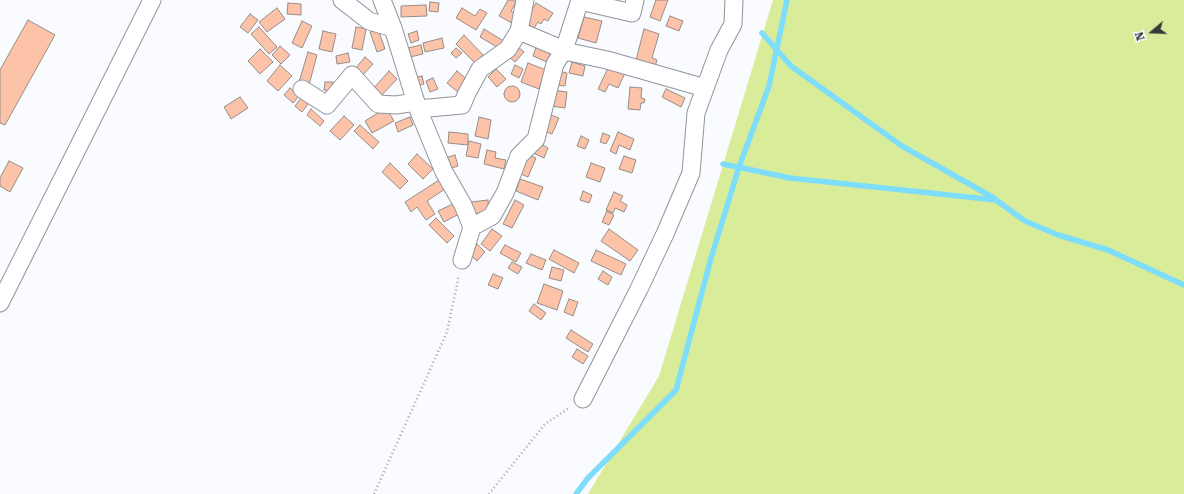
<!DOCTYPE html>
<style>
body{margin:0}
#map{position:relative;width:1184px;height:494px;overflow:hidden;background:#f9fbff;font-family:"Roboto Serif",serif}
canvas{display:block}
.north{position:absolute;left:1132px;top:12px;width:40px;height:40px;-webkit-text-stroke:3px #f9fbff;paint-order:stroke;rotate:251deg;font-size:11px;font-weight:700;line-height:16px;text-align:center;color:#36383b}
.north::after{content:'';display:block;margin:auto;width:14px;height:18px;background:#36383b;clip-path:polygon(50% 0,100% 100%,50% 72%,0 100%)}
</style>
<div id="map">
<canvas width="1184" height="494"></canvas>
<div class="north">N</div>
</div>
<script>
const ctx = document.querySelector('canvas').getContext('2d');
ctx.lineJoin = 'round';
function fillPath(path, color) { ctx.fillStyle = color; ctx.fill(path, 'evenodd'); }
const toPath = rows => new Path2D(rows.map(r => 'M' + r).join(''));
function stroke(path, color, width, dash) { ctx.strokeStyle = color; ctx.lineWidth = width; ctx.lineCap = dash ? 'butt' : 'round'; ctx.setLineDash(dash || []); ctx.stroke(path); }
const green = toPath([
 [773,0,1184,0,1184,494,588,494,659,376]
]);
const stream = toPath([
 [762,33,791,66,902,146,994,198],
 [723,164,790,178,996,200,1025,221,1058,235,1108,250,1184,285],
 [576,494,588,478,676,390,711,258,739,167,769,86,787,0]
]);
const building = toPath([
 [508,0,513,0,516,2,511,11,518,16,514,24,499,16,508,0],
 [656,0,668,0,660,21,650,17,656,0],
 [430,2,439,3,438,12,429,11,430,2],
 [288,3,301,4,301,15,287,14,288,3],
 [536,3,553,13,548,21,544,19,541,24,538,22,534,28,525,23,536,3],
 [426,5,427,16,401,17,401,6,426,5],
 [277,8,285,19,267,32,259,22,277,8],
 [462,8,475,16,480,9,487,13,476,30,456,18,462,8],
 [250,14,258,20,248,33,240,27,250,14],
 [670,16,683,21,679,31,666,26,670,16],
 [584,17,602,21,596,43,578,38,584,17],
 [28,20,55,35,5,125,0,123,0,70,28,20],
 [302,21,312,26,302,48,292,43,302,21],
 [259,27,277,47,269,54,251,34,259,27],
 [356,27,366,29,362,50,352,48,356,27],
 [378,29,385,49,377,52,370,32,378,29],
 [484,29,507,43,502,50,480,37,484,29],
 [644,29,659,34,652,58,657,60,654,70,635,64,644,29],
 [323,31,336,34,332,52,319,49,323,31],
 [417,31,419,40,411,43,408,34,417,31],
 [464,35,483,55,475,63,456,44,464,35],
 [442,38,444,48,425,52,423,43,442,38],
 [421,45,423,54,410,57,408,48,421,45],
 [280,46,290,55,281,64,272,55,280,46],
 [517,46,524,52,515,62,508,56,517,46],
 [536,47,551,52,547,62,533,56,536,47],
 [456,48,462,53,456,58,451,53,456,48],
 [260,49,273,62,260,74,248,61,260,49],
 [308,52,317,55,309,85,299,82,308,52],
 [348,53,350,62,337,64,336,56,348,53],
 [365,57,373,64,361,77,354,70,365,57],
 [572,62,585,66,583,76,569,73,572,62],
 [528,63,546,70,539,89,521,82,528,63],
 [610,64,626,71,618,88,609,84,605,92,598,89,610,64],
 [280,65,292,76,278,91,267,81,280,65],
 [515,65,523,69,519,78,511,74,515,65],
 [496,69,506,79,497,87,488,77,496,69],
 [389,71,397,79,381,96,373,89,389,71],
 [457,71,469,81,459,93,447,83,457,71],
 [557,71,567,73,565,86,555,85,557,71],
 [422,76,424,84,414,86,412,78,422,76],
 [433,78,438,89,430,92,426,81,433,78],
 [325,82,333,82,332,91,324,90,325,82],
 '504 94a8 8 0 1 1 16 0a8 8 0 1 1-16 0Z',
 [630,87,642,88,641,98,645,99,644,103,641,103,640,110,628,109,630,87],
 [290,88,299,96,293,103,284,95,290,88],
 [666,89,685,98,681,107,662,97,666,89],
 [552,90,567,92,565,108,551,106,552,90],
 [240,97,248,108,231,119,224,107,240,97],
 [302,97,309,103,302,112,295,106,302,97],
 [386,108,394,121,372,133,365,121,386,108],
 [311,109,324,121,320,126,307,115,311,109],
 [548,114,559,118,552,134,541,130,548,114],
 [344,116,354,125,340,140,330,131,344,116],
 [410,117,413,125,398,132,395,123,410,117],
 [479,117,491,120,488,139,475,136,479,117],
 [360,125,379,142,373,149,354,131,360,125],
 [449,132,468,134,468,145,448,143,449,132],
 [618,132,634,139,630,150,619,145,616,154,610,151,618,132],
 [603,133,610,136,606,144,600,142,603,133],
 [581,136,589,140,585,149,577,146,581,136],
 [469,141,481,144,478,158,466,156,469,141],
 [537,142,548,148,544,158,533,153,537,142],
 [487,150,496,152,495,158,506,160,504,169,484,164,487,150],
 [524,153,536,158,528,177,516,172,524,153],
 [417,154,433,169,423,179,408,164,417,154],
 [455,155,458,166,448,169,445,158,455,155],
 [624,156,636,160,632,173,619,169,624,156],
 [9,161,23,168,10,192,0,186,0,178,9,161],
 [390,163,408,181,400,189,382,172,390,163],
 [591,163,605,168,600,182,586,177,591,163],
 [520,179,543,187,538,200,516,191,520,179],
 [439,180,445,189,427,201,435,214,426,220,417,207,411,212,405,202,439,180],
 [583,191,592,195,589,203,580,200,583,191],
 [614,192,623,196,620,201,627,205,624,212,615,208,613,213,606,210,614,192],
 [488,200,489,212,472,214,471,202,488,200],
 [515,200,524,205,512,228,503,224,515,200],
 [455,203,461,213,444,222,438,211,455,203],
 [607,211,614,215,609,225,602,222,607,211],
 [436,218,454,236,447,243,429,225,436,218],
 [492,229,502,236,490,251,481,244,492,229],
 [609,229,638,250,630,261,601,241,609,229],
 [477,244,485,252,477,261,469,254,477,244],
 [505,245,521,253,516,262,500,253,505,245],
 [554,250,579,263,574,273,549,259,554,250],
 [596,250,626,264,621,275,591,261,596,250],
 [531,254,546,260,542,270,526,263,531,254],
 [512,262,522,267,518,274,508,268,512,262],
 [552,267,564,270,561,281,549,278,552,267],
 [603,271,612,277,608,285,598,279,603,271],
 [493,274,503,278,498,289,488,285,493,274],
 [544,284,563,291,557,310,537,303,544,284],
 [569,299,578,302,573,316,564,312,569,299],
 [534,304,546,313,541,320,529,311,534,304],
 [571,330,593,344,588,352,566,338,571,330],
 [577,349,588,356,583,364,572,357,577,349]
]);
const path = toPath([
 [374,494,447,332,459,275],
 [489,494,545,424,569,408]
]);
const street = toPath([
 [342,0,369,21,393,28],
 [382,0,393,28,418,109,444,172,463,205,472,227,462,260],
 [525,0,519,31,569,52,607,60,705,88],
 [580,1,632,13,635,0],
 [302,89,327,105,352,75,378,104,396,105,416,102],
 [418,109,462,105,466,95,480,69,508,49,519,31],
 [472,227,492,216,505,193,519,156,536,139,555,64,564,50,580,0],
 [0,303,152,0],
 [583,399,639,289,665,234,691,173,696,113,719,50,733,24,734,0]
]);
fillPath(green, '#d8ec99');
stroke(stream, '#7dddfa', 5.5);
fillPath(building, '#fcc3a9');
stroke(building, '#968d88', 1);
stroke(street, '#8f949c', 19);
stroke(path, '#a3a5a8', 2.5, [1, 3]);
stroke(street, '#fff', 17);
</script>
